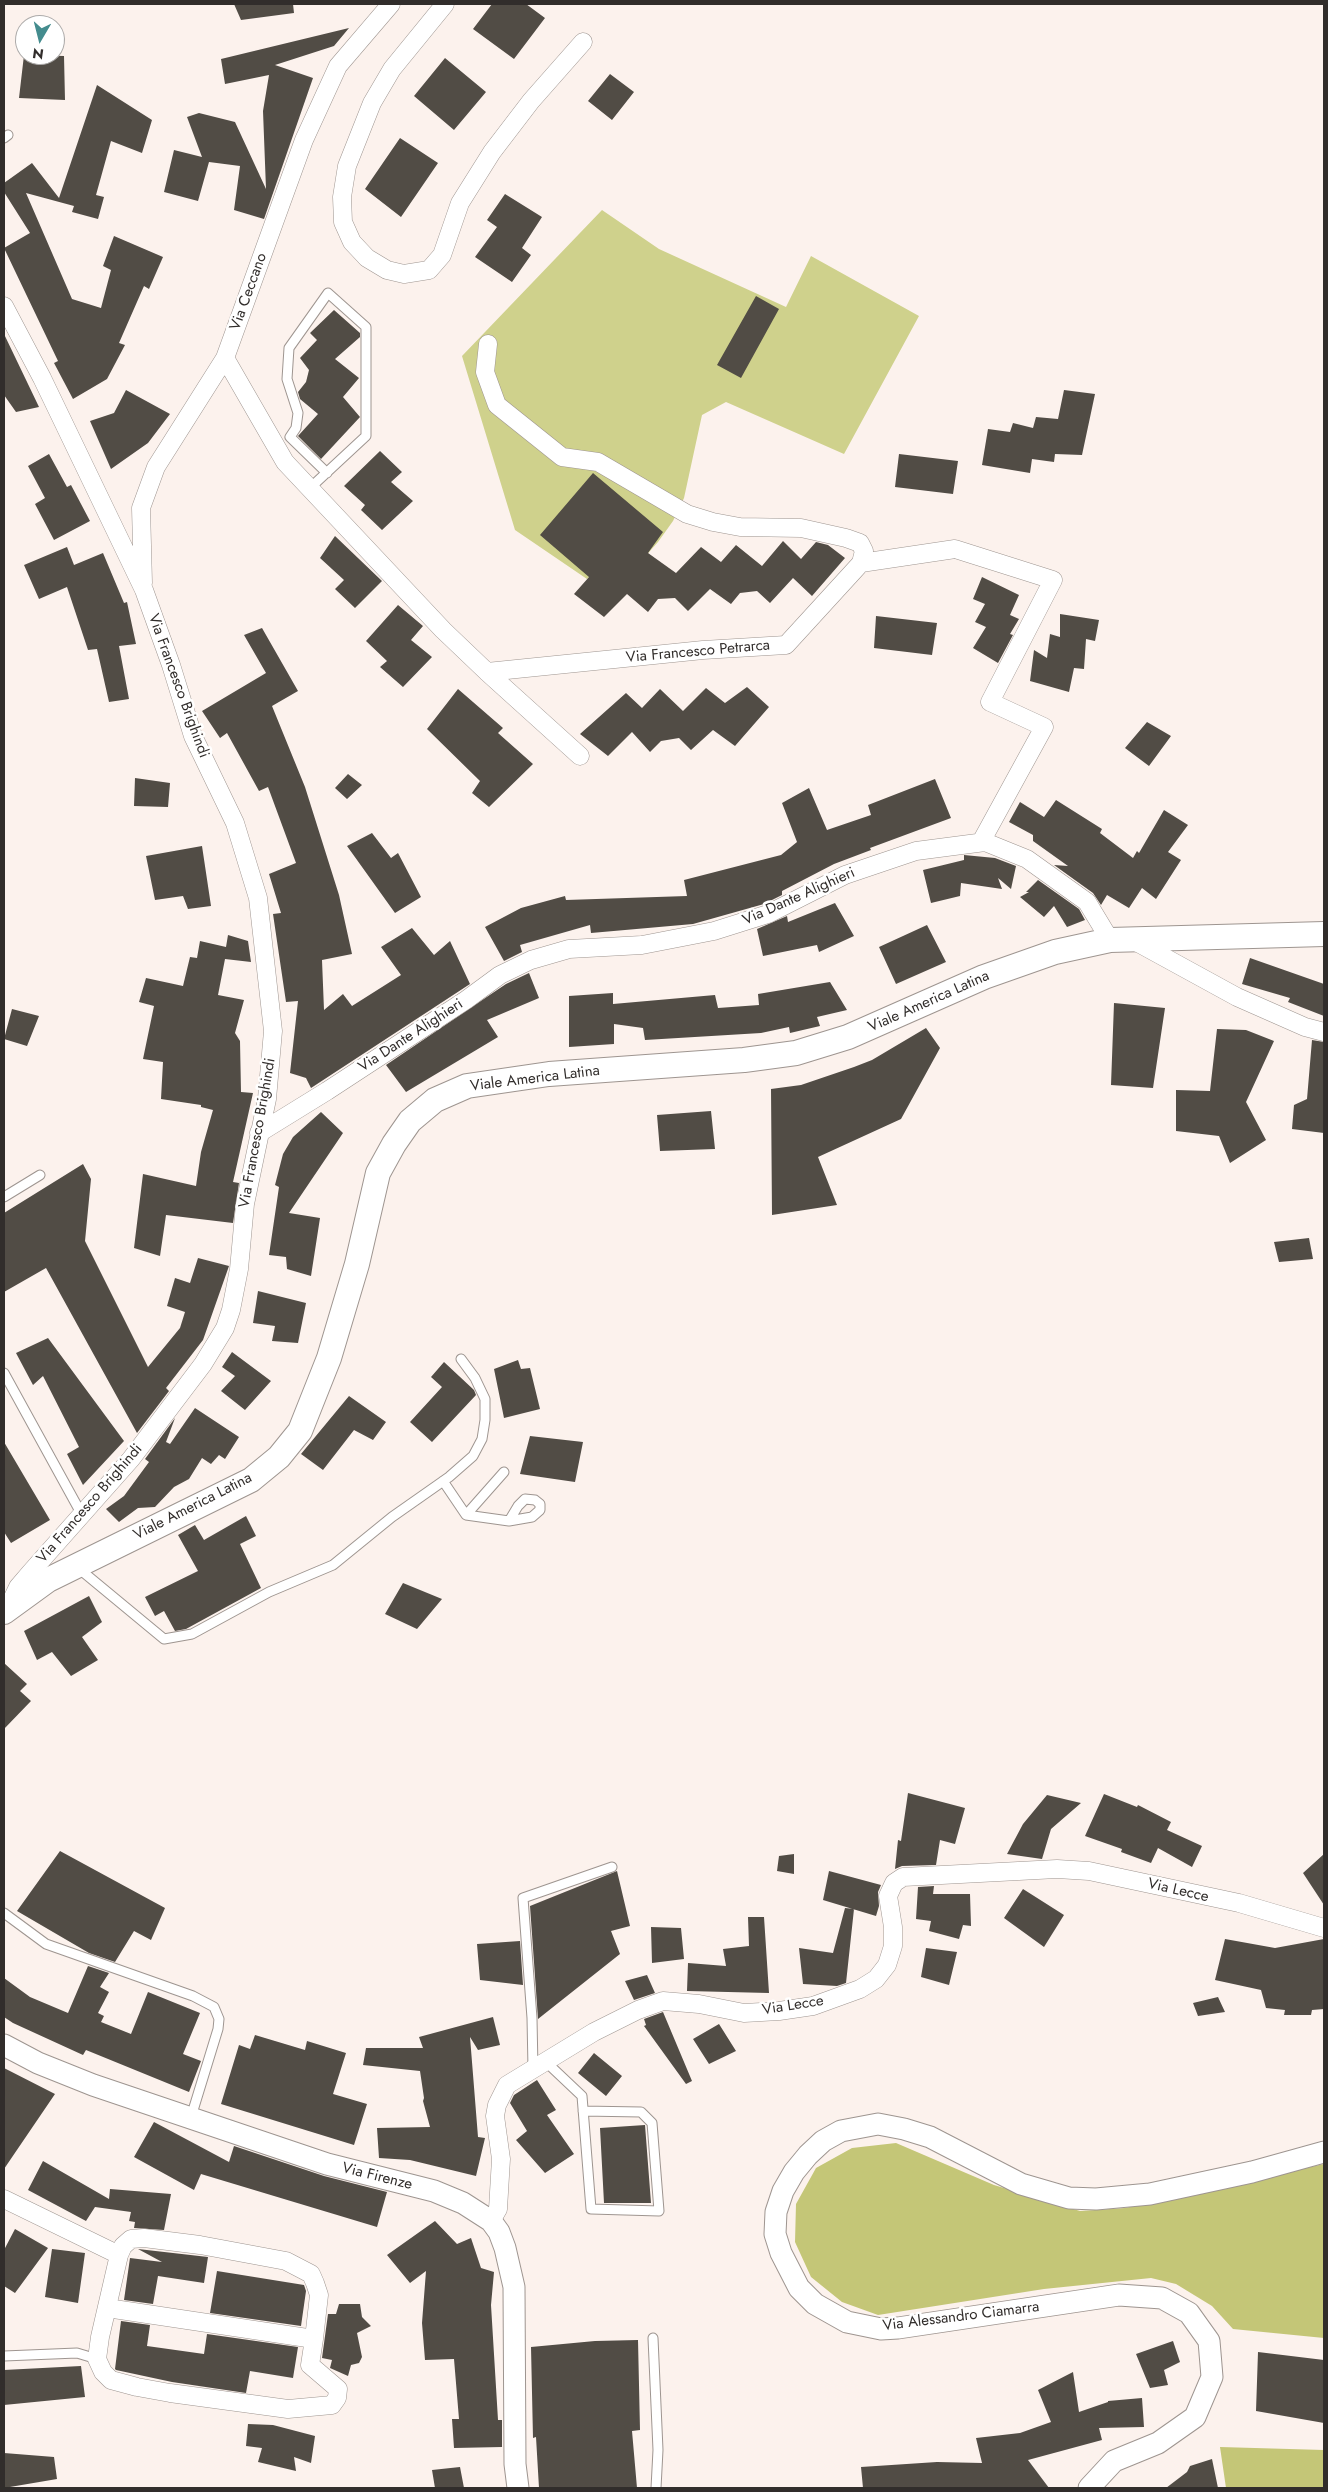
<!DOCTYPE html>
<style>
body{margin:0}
#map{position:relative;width:1328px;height:2492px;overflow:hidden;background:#fcf2ed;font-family:Jost,sans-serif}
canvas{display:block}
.frame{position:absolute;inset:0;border:5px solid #312d2b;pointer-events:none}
.north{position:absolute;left:15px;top:15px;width:50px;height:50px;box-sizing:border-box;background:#fff;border:1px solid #adabaa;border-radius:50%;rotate:188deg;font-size:14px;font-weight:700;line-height:20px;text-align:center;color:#312d2b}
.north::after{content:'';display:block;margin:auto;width:18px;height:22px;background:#448c8e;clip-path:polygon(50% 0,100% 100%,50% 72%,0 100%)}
</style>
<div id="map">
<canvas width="1328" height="2492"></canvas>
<div class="frame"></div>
<div class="north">N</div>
</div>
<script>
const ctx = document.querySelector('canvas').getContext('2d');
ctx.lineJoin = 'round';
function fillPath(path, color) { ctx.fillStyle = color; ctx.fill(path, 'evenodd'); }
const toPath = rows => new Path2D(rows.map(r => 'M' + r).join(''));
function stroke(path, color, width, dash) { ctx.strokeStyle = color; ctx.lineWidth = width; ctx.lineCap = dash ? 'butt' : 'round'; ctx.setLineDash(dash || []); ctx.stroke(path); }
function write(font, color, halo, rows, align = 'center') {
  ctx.font = font + ' Jost,sans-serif'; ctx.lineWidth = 5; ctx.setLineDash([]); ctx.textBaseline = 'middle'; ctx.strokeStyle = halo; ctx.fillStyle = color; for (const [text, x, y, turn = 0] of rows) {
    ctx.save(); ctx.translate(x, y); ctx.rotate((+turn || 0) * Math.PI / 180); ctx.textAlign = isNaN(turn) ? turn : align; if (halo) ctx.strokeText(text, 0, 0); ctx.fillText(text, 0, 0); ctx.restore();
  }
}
const green = toPath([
 [602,210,659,249,786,307,811,256,919,316,844,454,726,402,702,415,684,498,673,521,658,542,634,569,613,553,587,579,515,530,462,356]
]);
const forest = toPath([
 [896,2143,994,2185,1080,2211,1125,2208,1324,2164,1324,2338,1233,2329,1212,2306,1176,2284,1151,2278,1044,2289,878,2315,842,2302,811,2277,795,2242,796,2204,816,2168,852,2148],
 [1220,2447,1324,2450,1324,2488,1226,2488]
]);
const building = toPath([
 [234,4,293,4,294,13,241,20],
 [492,4,526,4,545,18,514,59,473,29],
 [349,28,334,46,275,65,313,78,264,219,234,210,240,166,209,162,198,201,164,192,174,150,202,157,187,117,199,113,235,122,266,189,263,111,269,75,225,84,221,59],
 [24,55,64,56,65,100,19,98],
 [445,58,486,92,454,130,414,96],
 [610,74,634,92,612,120,588,101],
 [97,85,152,120,142,153,111,141,96,195,104,197,98,219,72,212,74,206,26,193,72,299,101,308,111,270,103,266,114,236,163,257,149,289,144,286,119,343,125,345,107,379,73,399,54,363,58,361,4,248,30,233,4,192,4,183,32,163,59,198],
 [400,138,438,163,401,217,365,189],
 [505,194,542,217,522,248,531,255,512,282,475,257,497,227,487,220],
 [756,296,779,309,741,378,717,365],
 [334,310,360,333,360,337,335,359,359,378,343,397,360,417,321,459,298,436,318,414,300,399,298,392,306,382,309,370,300,358,317,340,310,333],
 [4,334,39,407,16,412,4,395],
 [126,390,170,414,148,443,111,469,90,421,114,413],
 [1064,390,1095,394,1082,455,1055,454,1054,462,1032,459,1030,473,982,465,988,429,1010,432,1013,423,1033,428,1036,417,1058,419],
 [380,451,402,472,391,482,413,501,382,530,361,510,365,505,344,486],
 [49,454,67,487,71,485,90,521,54,540,35,504,45,498,28,466],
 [899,454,958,461,953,494,895,487],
 [593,473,663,532,648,553,676,573,701,547,721,562,736,545,762,566,783,541,801,559,816,542,828,545,845,558,812,596,793,578,770,603,757,591,740,593,731,604,710,589,688,611,675,598,658,599,648,612,627,594,604,617,574,594,589,577,540,535],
 [335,536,382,581,355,608,335,589,344,580,320,558],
 [67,547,74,565,103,553,124,603,127,602,136,644,119,646,129,699,109,702,97,649,88,650,67,587,39,599,24,565],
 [982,577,1019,595,1010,615,1019,619,1010,634,1013,635,998,663,973,648,986,627,975,622,985,604,973,599],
 [398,605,423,626,411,640,432,657,403,687,380,667,387,661,366,641],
 [1060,614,1099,620,1095,641,1086,639,1084,669,1074,668,1069,692,1030,681,1034,650,1047,658,1050,634,1060,637],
 [876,616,937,623,932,655,874,648],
 [262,628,298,691,272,706,305,787,339,895,352,954,322,960,324,1010,343,994,352,1006,401,975,381,947,412,928,434,955,450,941,470,984,311,1088,306,1078,290,1073,298,1001,286,1002,273,914,281,913,269,874,296,863,268,787,259,791,227,733,220,738,202,711,266,673,244,635],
 [747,687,769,707,735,746,713,730,691,750,679,738,661,741,650,752,632,732,608,756,580,734,626,693,642,708,660,689,683,711,706,688,725,703],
 [458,689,503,728,498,733,533,764,489,807,472,793,480,781,427,729],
 [1147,722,1171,736,1149,766,1125,748],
 [348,774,362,785,347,799,335,788],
 [135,778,170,783,168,807,134,806],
 [935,779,951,818,870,848,871,850,834,864,782,891,782,895,764,904,693,924,591,933,590,925,520,945,522,952,504,961,485,927,521,908,565,896,566,900,687,896,684,880,781,855,797,842,782,803,809,788,827,830,871,815,868,805],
 [1056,800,1102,829,1100,833,1133,858,1137,851,1139,853,1164,810,1188,825,1168,852,1181,860,1156,899,1142,888,1129,908,1107,895,1101,905,1093,893,1054,865,1068,866,1033,841,1033,835,1009,822,1020,802,1044,817],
 [372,833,391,858,398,853,421,897,395,913,347,846],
 [202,846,211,906,188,909,183,896,155,900,146,856],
 [964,855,995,858,1016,866,1011,889,998,878,1002,889,961,883,960,896,931,903,923,870,964,860],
 [1038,880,1079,909,1085,920,1067,927,1054,906,1044,917,1020,897,1029,892,1026,892],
 [835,903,854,936,819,952,817,945,763,956,757,929,787,916,788,922],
 [927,925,946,962,896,984,879,947],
 [228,935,248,941,251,962,225,959,218,995,244,1000,235,1033,240,1041,241,1092,253,1093,233,1182,239,1183,233,1223,166,1215,160,1256,134,1248,143,1174,196,1186,201,1152,213,1110,201,1107,201,1105,161,1099,163,1062,143,1059,154,1006,139,1002,146,978,183,986,190,957,197,958,200,941,226,947],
 [1250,958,1324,984,1324,1016,1288,1002,1290,998,1242,984],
 [529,973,539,998,487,1020,498,1037,406,1092,386,1065,506,984],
 [830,982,847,1010,817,1017,820,1026,790,1033,789,1027,761,1033,645,1040,643,1028,614,1024,614,1044,569,1047,569,996,613,993,613,1004,715,995,718,1008,759,1005,758,994],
 [1114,1003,1165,1008,1153,1088,1111,1085],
 [12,1009,39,1016,27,1046,4,1039],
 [926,1028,940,1048,901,1119,818,1157,837,1205,772,1215,771,1089,801,1085,854,1067,872,1060],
 [1217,1029,1246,1030,1274,1041,1246,1102,1266,1140,1230,1163,1219,1136,1176,1131,1176,1090,1210,1091],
 [1312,1040,1324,1042,1324,1133,1292,1129,1294,1105,1307,1099],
 [711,1111,715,1149,660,1151,657,1115],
 [321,1112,343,1133,289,1213,320,1218,311,1276,287,1269,286,1257,269,1255,279,1187,275,1185,283,1154,293,1137],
 [83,1164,91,1179,85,1241,148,1367,180,1328,185,1312,167,1306,175,1278,190,1283,198,1258,229,1266,203,1340,166,1388,169,1391,137,1433,46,1268,4,1292,4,1213],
 [1309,1238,1313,1259,1279,1262,1274,1242],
 [258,1291,306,1303,298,1343,272,1341,275,1326,253,1323],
 [48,1338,124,1441,83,1485,67,1454,79,1447,43,1376,33,1385,16,1353],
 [232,1352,271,1381,245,1410,221,1391,235,1376,222,1367],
 [518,1360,521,1369,530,1368,540,1409,504,1418,494,1369],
 [444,1362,474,1390,476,1395,432,1442,410,1422,442,1387,431,1377],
 [349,1396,386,1422,373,1440,354,1430,323,1470,301,1454],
 [195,1408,239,1437,225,1459,219,1455,211,1464,202,1458,189,1479,174,1487,155,1507,138,1508,119,1522,106,1509,124,1496,149,1462,145,1459,175,1418,166,1442,170,1444],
 [530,1436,583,1442,575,1482,520,1474],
 [4,1442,50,1520,11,1543,4,1532],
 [246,1516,256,1536,240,1544,261,1588,186,1629,175,1631,164,1611,155,1616,145,1597,198,1571,178,1535,195,1525,204,1540],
 [403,1583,442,1599,417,1629,385,1614],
 [89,1596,102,1622,82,1637,98,1660,71,1676,52,1652,37,1660,24,1631],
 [4,1663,27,1684,20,1691,31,1701,4,1729],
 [908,1793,965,1808,955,1844,940,1840,936,1865,902,1866,895,1869,898,1840,901,1841],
 [1104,1794,1137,1807,1138,1805,1171,1822,1167,1830,1202,1846,1192,1867,1158,1848,1151,1863,1121,1852,1122,1849,1085,1836],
 [1047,1795,1081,1803,1051,1829,1042,1859,1007,1854,1023,1824],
 [60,1851,165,1908,151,1940,134,1931,115,1962,89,1953,17,1911],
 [794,1854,794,1874,777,1871,779,1856],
 [1324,1854,1324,1905,1303,1873],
 [617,1871,630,1926,611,1931,620,1954,538,2019,530,1906],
 [829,1871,881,1885,878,1892,879,1906,876,1916,823,1900],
 [934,1886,933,1894,970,1894,971,1926,963,1925,959,1939,929,1931,931,1921,916,1919,918,1887],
 [1023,1889,1064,1915,1044,1947,1004,1918],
 [845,1908,854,1909,846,1983,837,1986,803,1984,799,1948,833,1953],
 [748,1917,764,1917,769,1993,687,1991,688,1963,726,1966,723,1949,749,1946],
 [651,1927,681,1928,684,1959,652,1963],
 [1225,1939,1275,1948,1324,1939,1324,2009,1312,2010,1311,2015,1284,2015,1285,2010,1266,2008,1261,1990,1215,1980],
 [520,1941,523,1985,480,1980,477,1944],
 [926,1948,957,1952,949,1985,921,1977],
 [88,1966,109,1973,100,1987,109,1992,98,2013,104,2016,101,2022,131,2034,148,1992,200,2013,183,2054,201,2061,189,2092,86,2050,83,2055,13,2023,4,2017,4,1978,30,1997,68,2013],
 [647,1975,655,1993,634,2000,625,1981],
 [1218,1997,1225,2012,1198,2016,1193,2003],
 [663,2012,692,2081,686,2084,644,2026,646,2025,644,2019],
 [493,2017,500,2045,478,2050,470,2037,478,2137,485,2138,476,2176,410,2160,379,2158,377,2128,430,2127,423,2101,424,2098,420,2071,363,2065,366,2048,423,2048,419,2037],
 [719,2024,736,2051,709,2064,693,2039],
 [255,2035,305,2050,307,2041,346,2053,333,2094,367,2104,354,2145,221,2104,239,2045,250,2049],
 [594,2053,622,2076,606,2096,578,2073],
 [4,2068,55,2094,4,2169],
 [537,2080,556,2110,547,2115,574,2154,545,2173,516,2140,527,2131,510,2103,514,2095],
 [154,2122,229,2162,234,2146,324,2176,387,2192,377,2227,201,2174,194,2190,134,2157],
 [645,2125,651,2203,604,2203,600,2128],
 [43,2161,109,2199,110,2189,171,2194,164,2230,134,2228,135,2222,129,2221,131,2212,95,2207,86,2221,28,2190],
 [435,2221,457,2244,471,2238,481,2268,494,2272,491,2305,498,2420,502,2420,502,2447,454,2448,452,2419,459,2419,454,2359,425,2360,422,2323,426,2271,410,2283,387,2255],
 [15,2229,48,2248,15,2293,4,2286,4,2250],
 [52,2249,85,2253,78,2303,45,2297],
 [138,2249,208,2257,204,2283,158,2276,153,2304,124,2300,130,2258,162,2262],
 [217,2271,304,2285,306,2291,301,2326,210,2313],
 [339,2304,360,2304,362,2317,371,2326,357,2333,362,2357,359,2363,351,2365,348,2376,330,2368,332,2360,322,2358,328,2314,336,2314],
 [121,2321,150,2325,147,2346,204,2354,207,2334,298,2347,293,2378,250,2371,246,2393,172,2382,116,2370,115,2369],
 [638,2340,640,2430,632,2431,637,2488,539,2488,536,2437,533,2438,531,2347,595,2341],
 [1173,2341,1180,2362,1164,2370,1168,2385,1150,2388,1136,2354],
 [1258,2352,1324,2360,1324,2423,1256,2411],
 [81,2366,85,2397,4,2405,4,2370],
 [1073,2372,1079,2412,1108,2402,1108,2401,1142,2398,1144,2427,1099,2428,1102,2440,1028,2460,1049,2488,863,2488,861,2467,937,2462,982,2463,976,2438,1020,2433,1051,2422,1038,2390],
 [248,2424,273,2425,315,2436,311,2463,294,2457,296,2471,258,2462,262,2448,246,2446],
 [4,2453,54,2457,57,2479,4,2488],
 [1212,2459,1218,2488,1166,2488,1187,2472,1190,2466],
 [460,2467,464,2488,435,2488,432,2470]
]);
const service = toPath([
 [4,138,8,135],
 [310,488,366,436,366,327,328,293,289,348,287,379,298,413,296,428,290,437,327,473],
 [4,1197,40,1175],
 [4,1373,81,1513],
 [443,1481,466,1515,509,1521,532,1517,540,1510,540,1504,535,1500,525,1499,518,1506,509,1521],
 [466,1515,504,1472],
 [77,1567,164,1639,192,1634,269,1592,333,1565,392,1517,449,1477,473,1456,482,1439,485,1420,485,1399,475,1378,461,1359],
 [4,1913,46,1944,193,1996,214,2007,219,2019,218,2029,191,2117],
 [545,2061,582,2096,591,2209,659,2211,652,2123,641,2112,583,2111],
 [533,2069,532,2018,523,1898,612,1867],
 [653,2338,658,2450,656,2488],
 [4,2356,77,2353,97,2359]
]);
const minor = toPath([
 [445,4,392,69,372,103,347,166,342,197,343,222,352,242,367,258,387,270,404,274,429,270,442,255,460,203,492,152,531,101,583,42],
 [4,306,42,378,144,590,171,665,193,736,235,823,258,898,273,1031,267,1099,245,1204,239,1269,231,1310,225,1328,203,1364,131,1459,30,1573,18,1587,8,1608],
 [225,358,285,462,443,630,487,672,703,650,786,645,861,563,864,551,860,543,846,538,801,528,740,527,713,522,687,514,598,462,562,457,497,405,485,372,488,344],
 [861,563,955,549,1053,580,990,702,1044,727,981,842],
 [143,583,141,508,156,467,225,358,304,140,338,66,391,4],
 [487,672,580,756],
 [1131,939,1237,997,1305,1027,1324,1032],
 [259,1133,327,1091,466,1000,500,975,531,960,569,949,642,945,714,931,768,914,845,875,916,851,985,842,1027,859,1087,902,1110,940],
 [4,2199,119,2255,100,2337,97,2359,103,2372,111,2380,137,2387,170,2393,288,2409,332,2405,337,2398,338,2389,310,2365,314,2339,107,2308],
 [491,2221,498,2209,501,2159,495,2116,497,2105,507,2085,594,2032,638,2010,663,2001,699,2004,744,2013,779,2011,813,2006,860,1989,876,1979,887,1965,893,1946,893,1927,888,1896,894,1883,903,1877,1057,1869,1089,1871,1239,1903,1324,1928],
 [119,2255,123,2246,131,2239,144,2238,200,2245,286,2261,311,2274,315,2283,319,2295,314,2339]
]);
const tertiary = toPath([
 [4,2045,38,2063,93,2085,327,2164,434,2191,463,2203,491,2221,499,2232,505,2248,514,2287,515,2464,518,2488],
 [1089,2488,1114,2461,1158,2443,1195,2417,1212,2377,1209,2341,1189,2313,1162,2298,1119,2295,898,2328,881,2329,847,2322,815,2304,799,2288,781,2253,775,2234,776,2212,783,2191,794,2172,808,2155,823,2141,841,2131,878,2124,904,2129,930,2137,1021,2184,1069,2198,1096,2199,1150,2194,1252,2172,1324,2152]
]);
const secondary = toPath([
 [4,1612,48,1580,251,1480,279,1457,300,1431,329,1358,357,1264,378,1173,394,1144,410,1121,435,1100,467,1086,549,1074,744,1060,796,1053,848,1037,984,977,1055,952,1110,940,1324,934]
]);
const streetNames = [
 ["Via Ceccano",249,292,-70],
 ["Via Francesco Petrarca",698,652,-5],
 ["Via Francesco Brighindi",178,686,70],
 ["Via Dante Alighieri",799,897,-24],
 ["Viale America Latina",929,1002,-24],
 ["Via Dante Alighieri",411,1036,-33],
 ["Viale America Latina",535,1079,-7],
 ["Via Francesco Brighindi",258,1133,-80],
 ["Via Francesco Brighindi",90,1504,-49],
 ["Viale America Latina",193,1507,-27],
 ["Via Lecce",1178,1891,13],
 ["Via Lecce",793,2006,-9],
 ["Via Firenze",377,2177,14],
 ["Via Alessandro Ciamarra",961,2317,-7]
];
fillPath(green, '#cfd18c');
fillPath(forest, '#c4c677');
fillPath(building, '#514c45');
stroke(service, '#9e9590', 11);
stroke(minor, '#9e9590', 19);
stroke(tertiary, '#9e9590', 23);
stroke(secondary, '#9e9590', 26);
stroke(service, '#fff', 9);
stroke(minor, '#fff', 18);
stroke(tertiary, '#fff', 21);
stroke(secondary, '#fff', 24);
write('15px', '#312d2b', '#fff', streetNames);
</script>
